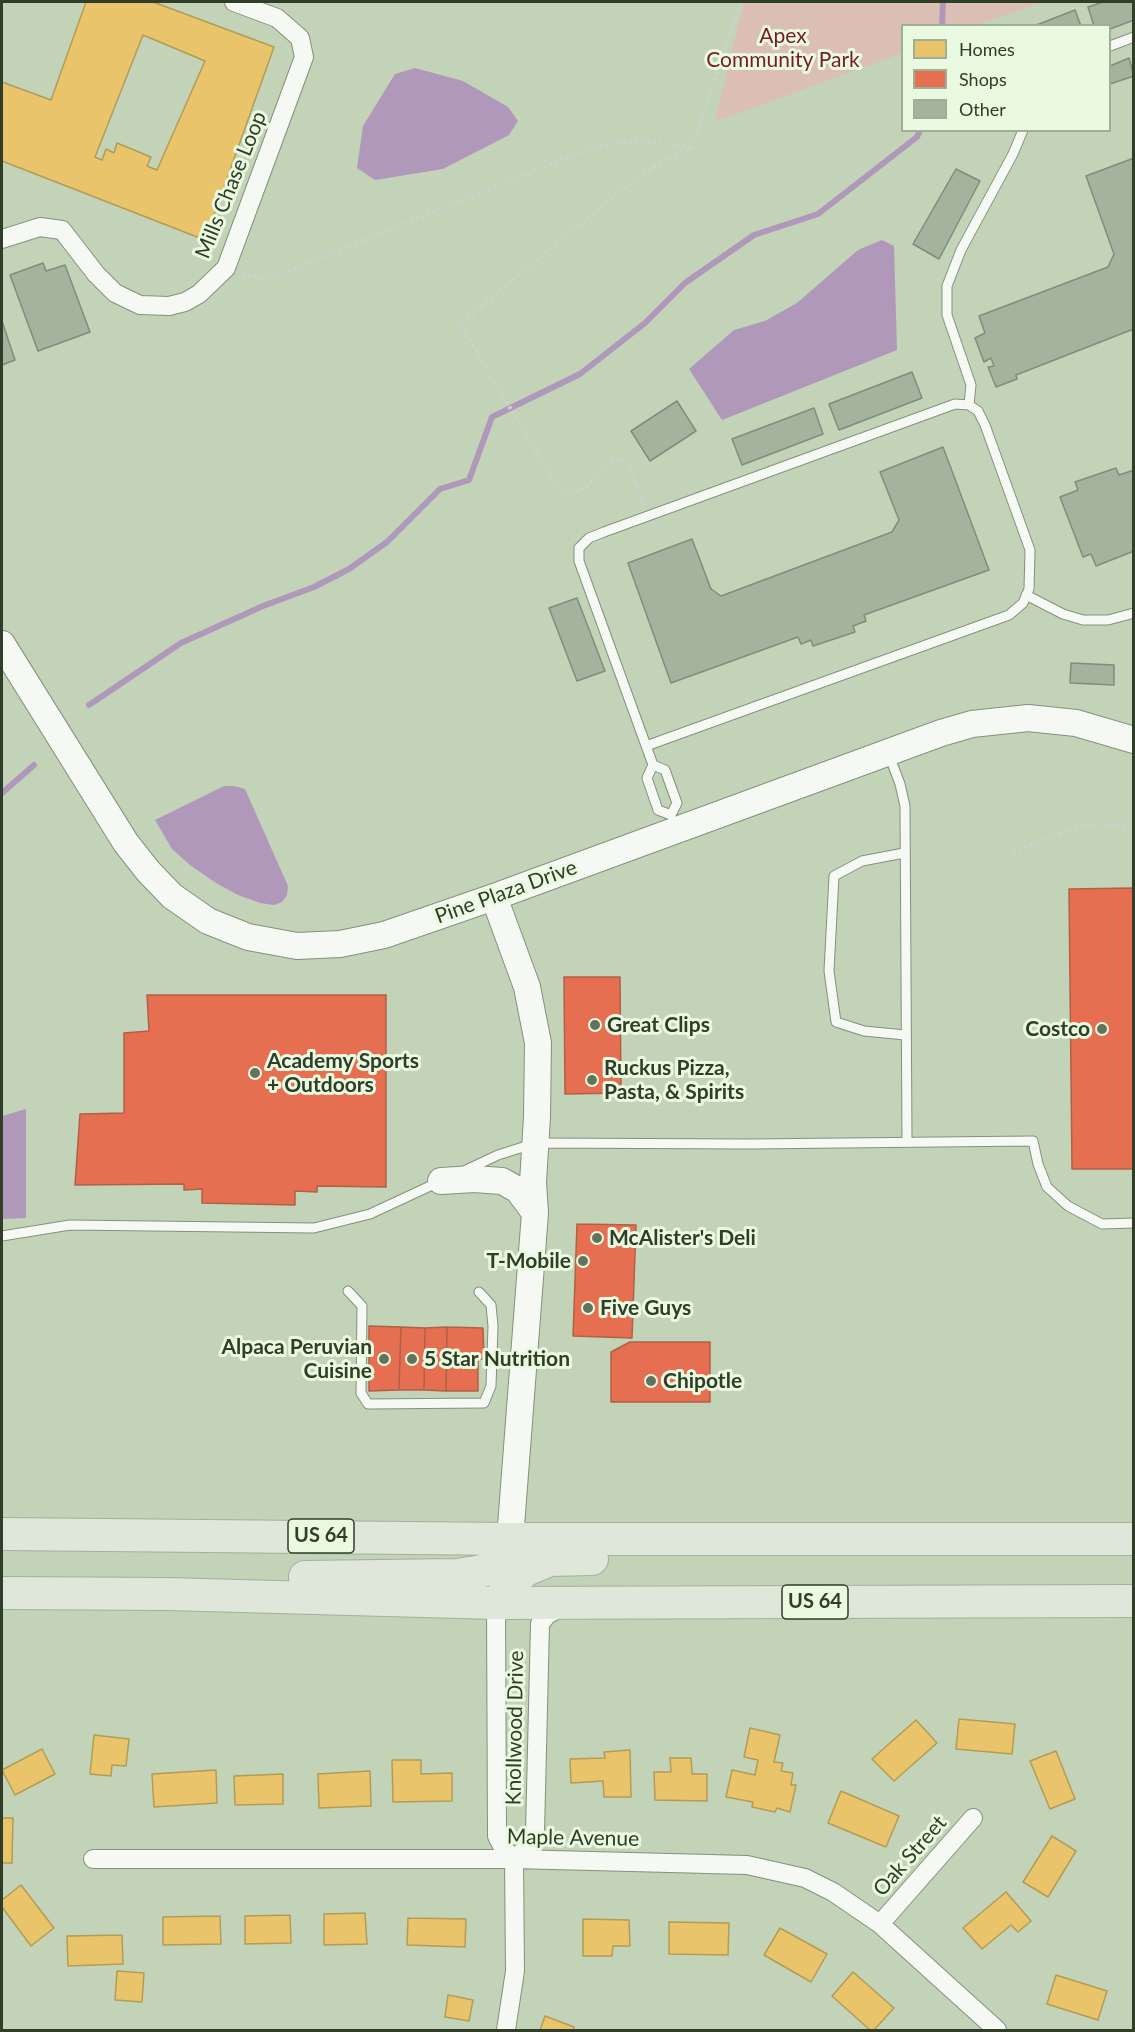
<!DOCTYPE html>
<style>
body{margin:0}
#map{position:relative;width:1135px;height:2032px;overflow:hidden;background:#c2d3b8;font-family:Lato,sans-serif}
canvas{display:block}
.frame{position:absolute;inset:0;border:3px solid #303d29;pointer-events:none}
.legend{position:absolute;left:901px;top:24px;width:210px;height:108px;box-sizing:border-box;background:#e9fae1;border:2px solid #9fae97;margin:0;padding:8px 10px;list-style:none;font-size:18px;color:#303d29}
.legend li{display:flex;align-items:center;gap:12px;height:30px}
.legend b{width:30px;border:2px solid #9fae97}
</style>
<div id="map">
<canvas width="1135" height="2032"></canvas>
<div class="frame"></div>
<ul class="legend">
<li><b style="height:16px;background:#e9c46a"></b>Homes</li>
<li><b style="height:16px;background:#e76f51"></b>Shops</li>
<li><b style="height:16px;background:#a5b29d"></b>Other</li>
</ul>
</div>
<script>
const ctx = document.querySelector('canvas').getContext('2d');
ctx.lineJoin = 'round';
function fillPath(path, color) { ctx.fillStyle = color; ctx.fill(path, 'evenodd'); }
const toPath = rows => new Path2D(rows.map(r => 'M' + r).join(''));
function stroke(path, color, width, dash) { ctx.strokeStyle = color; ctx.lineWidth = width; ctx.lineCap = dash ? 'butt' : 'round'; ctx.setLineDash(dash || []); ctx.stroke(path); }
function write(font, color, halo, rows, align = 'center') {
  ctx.font = font + ' Lato,sans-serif'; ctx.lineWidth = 6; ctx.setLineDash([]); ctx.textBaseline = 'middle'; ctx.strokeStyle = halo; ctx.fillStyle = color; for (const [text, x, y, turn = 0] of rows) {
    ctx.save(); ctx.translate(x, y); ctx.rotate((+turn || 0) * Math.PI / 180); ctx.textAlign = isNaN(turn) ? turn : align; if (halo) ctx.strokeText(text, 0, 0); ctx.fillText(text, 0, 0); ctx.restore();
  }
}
const green = toPath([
 [744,2,1042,2,977,25,902,26,902,53,715,122]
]);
const water = toPath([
 [415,68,463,81,508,107,518,121,509,135,443,169,375,180,357,168,363,126,395,74],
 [882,240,894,246,897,350,722,420,689,369,734,330,765,321,797,303,858,250],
 [224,786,234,786,245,789,288,886,287,895,282,902,274,905,260,903,238,895,216,883,190,865,172,849,155,820],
 [26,1109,26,1218,2,1219,2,1116]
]);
const homes = toPath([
 [86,2,153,2,274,47,205,240,2,161,2,82,51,100,86,2],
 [143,35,205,61,157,170,147,166,151,157,117,143,114,153,106,149,102,160,95,157,143,35],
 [959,1719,1015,1724,1012,1754,956,1749,959,1719],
 [916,1720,937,1743,894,1781,872,1759,916,1720],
 [750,1728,780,1735,774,1762,783,1763,781,1771,793,1773,791,1785,796,1785,790,1812,777,1808,775,1812,752,1807,753,1802,726,1797,732,1770,755,1775,758,1760,744,1757,750,1728],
 [94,1735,129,1739,126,1766,112,1765,111,1776,90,1774,94,1735],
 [42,1749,55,1774,15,1795,2,1770,42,1749],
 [630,1750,631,1797,604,1797,603,1781,571,1783,570,1759,605,1758,604,1752,630,1750],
 [1056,1751,1075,1799,1050,1809,1030,1761,1056,1751],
 [670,1758,691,1758,692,1774,707,1774,707,1801,655,1800,654,1772,671,1772,670,1758],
 [392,1760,421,1760,421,1774,452,1773,452,1801,393,1802,392,1760],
 [216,1770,217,1803,154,1807,152,1774,216,1770],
 [370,1771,371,1806,319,1808,318,1774,370,1771],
 [283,1774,283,1804,235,1805,234,1776,283,1774],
 [841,1791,899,1816,886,1847,828,1823,841,1791],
 [2,1818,13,1818,12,1863,2,1863,2,1818],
 [1052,1836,1076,1851,1048,1897,1023,1882,1052,1836],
 [21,1885,54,1928,31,1946,2,1907,2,1900,21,1885],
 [1006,1892,1031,1921,1018,1932,1011,1925,982,1949,963,1928,1006,1892],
 [365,1913,367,1944,324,1945,324,1914,365,1913],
 [290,1915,291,1943,245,1944,245,1916,290,1915],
 [220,1916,221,1944,163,1945,163,1917,220,1916],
 [408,1918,466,1919,465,1947,407,1945,408,1918],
 [583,1919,629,1920,630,1946,613,1946,612,1956,583,1956,583,1919],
 [669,1922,729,1923,728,1955,669,1954,669,1922],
 [780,1928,827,1954,811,1982,764,1955,780,1928],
 [122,1935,123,1964,68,1966,67,1936,122,1935],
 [117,1971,144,1973,142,2002,115,2000,117,1971],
 [853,1972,894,2008,874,2030,870,2030,832,1996,853,1972],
 [1056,1975,1107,1991,1098,2020,1047,2004,1056,1975],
 [448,1995,473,2000,469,2021,445,2017,448,1995],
 [545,2016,574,2027,573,2030,540,2030,545,2016]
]);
const shops = toPath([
 [1134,888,1134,1169,1072,1169,1069,889,1134,888],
 [564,977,620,977,621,1093,565,1094,564,977],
 [147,995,386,995,386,1187,317,1186,317,1192,295,1191,295,1205,202,1203,202,1189,184,1190,184,1184,75,1185,80,1114,124,1113,124,1033,149,1031,147,995],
 [577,1224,636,1225,632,1338,573,1336,577,1224],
 [369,1326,401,1327,399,1390,369,1391,369,1326],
 [401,1327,425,1328,424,1390,399,1390,401,1327],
 [447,1327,483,1328,484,1359,478,1359,478,1391,446,1391,447,1327],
 [447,1327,446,1391,424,1390,425,1328,447,1327],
 [630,1342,710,1342,710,1402,611,1402,611,1352,630,1342]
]);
const stream = toPath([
 [942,26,943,2],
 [89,705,181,643,263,606,314,587,349,569,387,542,440,489,469,480,492,417,580,374,645,323,685,283,754,235,818,214,917,137,920,130],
 [2,793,34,765]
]);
const building = toPath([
 [1103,2,1134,2,1134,20,1110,29,1110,26,1094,26,1088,7,1103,2],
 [1075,10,1081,26,1034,26,1075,10],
 [1129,58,1134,76,1110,84,1110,66,1129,58],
 [1134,158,1134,332,1131,330,1016,375,1017,379,996,387,988,367,994,366,991,358,984,362,975,338,985,333,979,316,1108,267,1114,254,1086,176,1134,158],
 [956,169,980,181,939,259,913,244,956,169],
 [43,263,46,271,65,265,90,332,38,351,10,275,43,263],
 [2,321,15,360,2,365,2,321],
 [912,372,922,398,839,430,829,404,912,372],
 [677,401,696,431,650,461,631,431,677,401],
 [814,408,823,434,742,465,732,439,814,408],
 [943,447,989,570,864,615,866,621,853,626,855,632,813,646,811,640,801,644,798,637,671,683,628,563,692,539,711,589,721,596,892,532,899,520,880,472,943,447],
 [1116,468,1119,475,1134,470,1134,551,1096,566,1091,554,1083,557,1060,497,1078,490,1075,482,1116,468],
 [577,598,605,671,577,681,549,608,577,598],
 [1071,663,1114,665,1114,685,1070,683,1071,663]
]);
const path = toPath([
 [242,273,263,279,288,271,593,147,620,142,644,140,690,148],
 [644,505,629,465,622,460,612,460,606,464,589,485,574,493,561,491,558,488,460,324,630,183,655,166,691,148,741,2],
 [1013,852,1075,828,1087,825,1114,824,1134,828]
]);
const lane = toPath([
 [1110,46,1134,37],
 [969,405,971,385,947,315,947,286,961,250,1013,154,1023,130],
 [1026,595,1063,614,1083,620,1108,620,1134,613],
 [646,746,1009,615,1023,603,1029,589,1030,550,985,425,978,411,969,405,955,404,604,532,589,538,579,548,579,561,653,765],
 [889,755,900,784,905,806,907,1142],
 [653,765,665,770,677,803,671,815,658,810,647,778,653,765],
 [904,853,862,861,834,876,829,971,836,1022,864,1031,905,1035],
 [464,1171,498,1155,536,1143,749,1144,1033,1141,1038,1164,1047,1187,1068,1206,1102,1224,1134,1223],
 [2,1236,70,1225,314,1228,370,1214,441,1181],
 [348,1291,362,1306,361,1393,368,1404,484,1403,491,1386,493,1326,491,1305,479,1292]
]);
const street = toPath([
 [2,239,40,227,62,230,96,274,115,293,140,305,169,306,185,302,199,294,226,268,304,57,300,38,277,18,234,2],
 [496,1603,497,1836,503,1848,514,1859,515,1971,506,2030],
 [93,1859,514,1859,747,1865,805,1878,833,1892,880,1924,997,2030],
 [514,1859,530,1845,535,1832,540,1624,547,1615,565,1605],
 [880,1924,973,1818]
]);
const secondary = toPath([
 [2,644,126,843,148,871,172,896,208,921,248,937,297,946,340,944,384,935,494,897,941,733,972,724,1028,718,1076,723,1134,740],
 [494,897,527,987,538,1043,537,1117,533,1182,535,1213,510,1539],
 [441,1181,474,1179,502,1181,518,1190,535,1213]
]);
const highway = toPath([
 [2,1534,510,1539,1134,1539],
 [305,1577,457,1575,482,1571,497,1566,505,1555,510,1539],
 [2,1593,167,1594,496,1603,1134,1601],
 [496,1603,518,1577,526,1570,550,1560,592,1559]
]);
const markers = [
 [595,1025,6,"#63725b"],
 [1102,1029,6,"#63725b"],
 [255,1073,6,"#63725b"],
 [592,1080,6,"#63725b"],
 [597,1238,6,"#63725b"],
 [583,1261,6,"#63725b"],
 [588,1308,6,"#63725b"],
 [384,1359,6,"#63725b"],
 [412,1359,6,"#63725b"],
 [651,1381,6,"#63725b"]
];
const shields = [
 [321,1536,66],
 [815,1602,66]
];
const shieldNames = [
 ["US 64",321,1536],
 ["US 64",815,1602]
];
const parkNames = [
 ["Apex",783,36],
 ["Community Park",783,60]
];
const streetNames = [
 ["Mills Chase Loop",231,185,-68],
 ["Pine Plaza Drive",506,892,-20],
 ["Knollwood Drive",515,1728,-89],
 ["Maple Avenue",573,1838,1],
 ["Oak Street",910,1856,-49]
];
const poiNames = [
 ["Great Clips",607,1025],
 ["Costco",1090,1029,"right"],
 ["Academy Sports",267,1061],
 ["+ Outdoors",267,1085],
 ["Ruckus Pizza,",604,1068],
 ["Pasta, & Spirits",604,1092],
 ["McAlister's Deli",609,1238],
 ["T-Mobile",571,1261,"right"],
 ["Five Guys",600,1308],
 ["Alpaca Peruvian",372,1347,"right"],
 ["Cuisine",372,1371,"right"],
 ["5 Star Nutrition",424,1359],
 ["Chipotle",663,1381]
];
fillPath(green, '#dbbeb4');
fillPath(water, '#b098ba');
fillPath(homes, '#e9c46a');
stroke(homes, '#b29c56', 1.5);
fillPath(shops, '#e76f51');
stroke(shops, '#b06045', 1.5);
stroke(stream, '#b098ba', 6);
fillPath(building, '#a5b29d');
stroke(building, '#808d79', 1.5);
stroke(lane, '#84917c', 11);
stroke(street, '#84917c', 20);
stroke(secondary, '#84917c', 28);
stroke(highway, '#a1b199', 34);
stroke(path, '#ccd1c9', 4, [3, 3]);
stroke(lane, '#f6f8f4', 9);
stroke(street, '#f6f8f4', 18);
stroke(secondary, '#f6f8f4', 26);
stroke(highway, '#dee7d9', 32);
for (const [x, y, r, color] of markers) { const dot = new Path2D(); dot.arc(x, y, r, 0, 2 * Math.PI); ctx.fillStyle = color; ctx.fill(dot); stroke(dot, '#e9fae1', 2); }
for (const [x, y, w] of shields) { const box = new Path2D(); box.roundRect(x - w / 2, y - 17, w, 34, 4.5); ctx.fillStyle = '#e9fae1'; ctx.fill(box); stroke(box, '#303d29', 1.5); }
write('bold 20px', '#303d29', null, shieldNames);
write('21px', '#781a2c', '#e9fae1', parkNames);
write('21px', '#303d29', '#e9fae1', streetNames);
write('bold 21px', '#303d29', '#e9fae1', poiNames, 'left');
</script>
